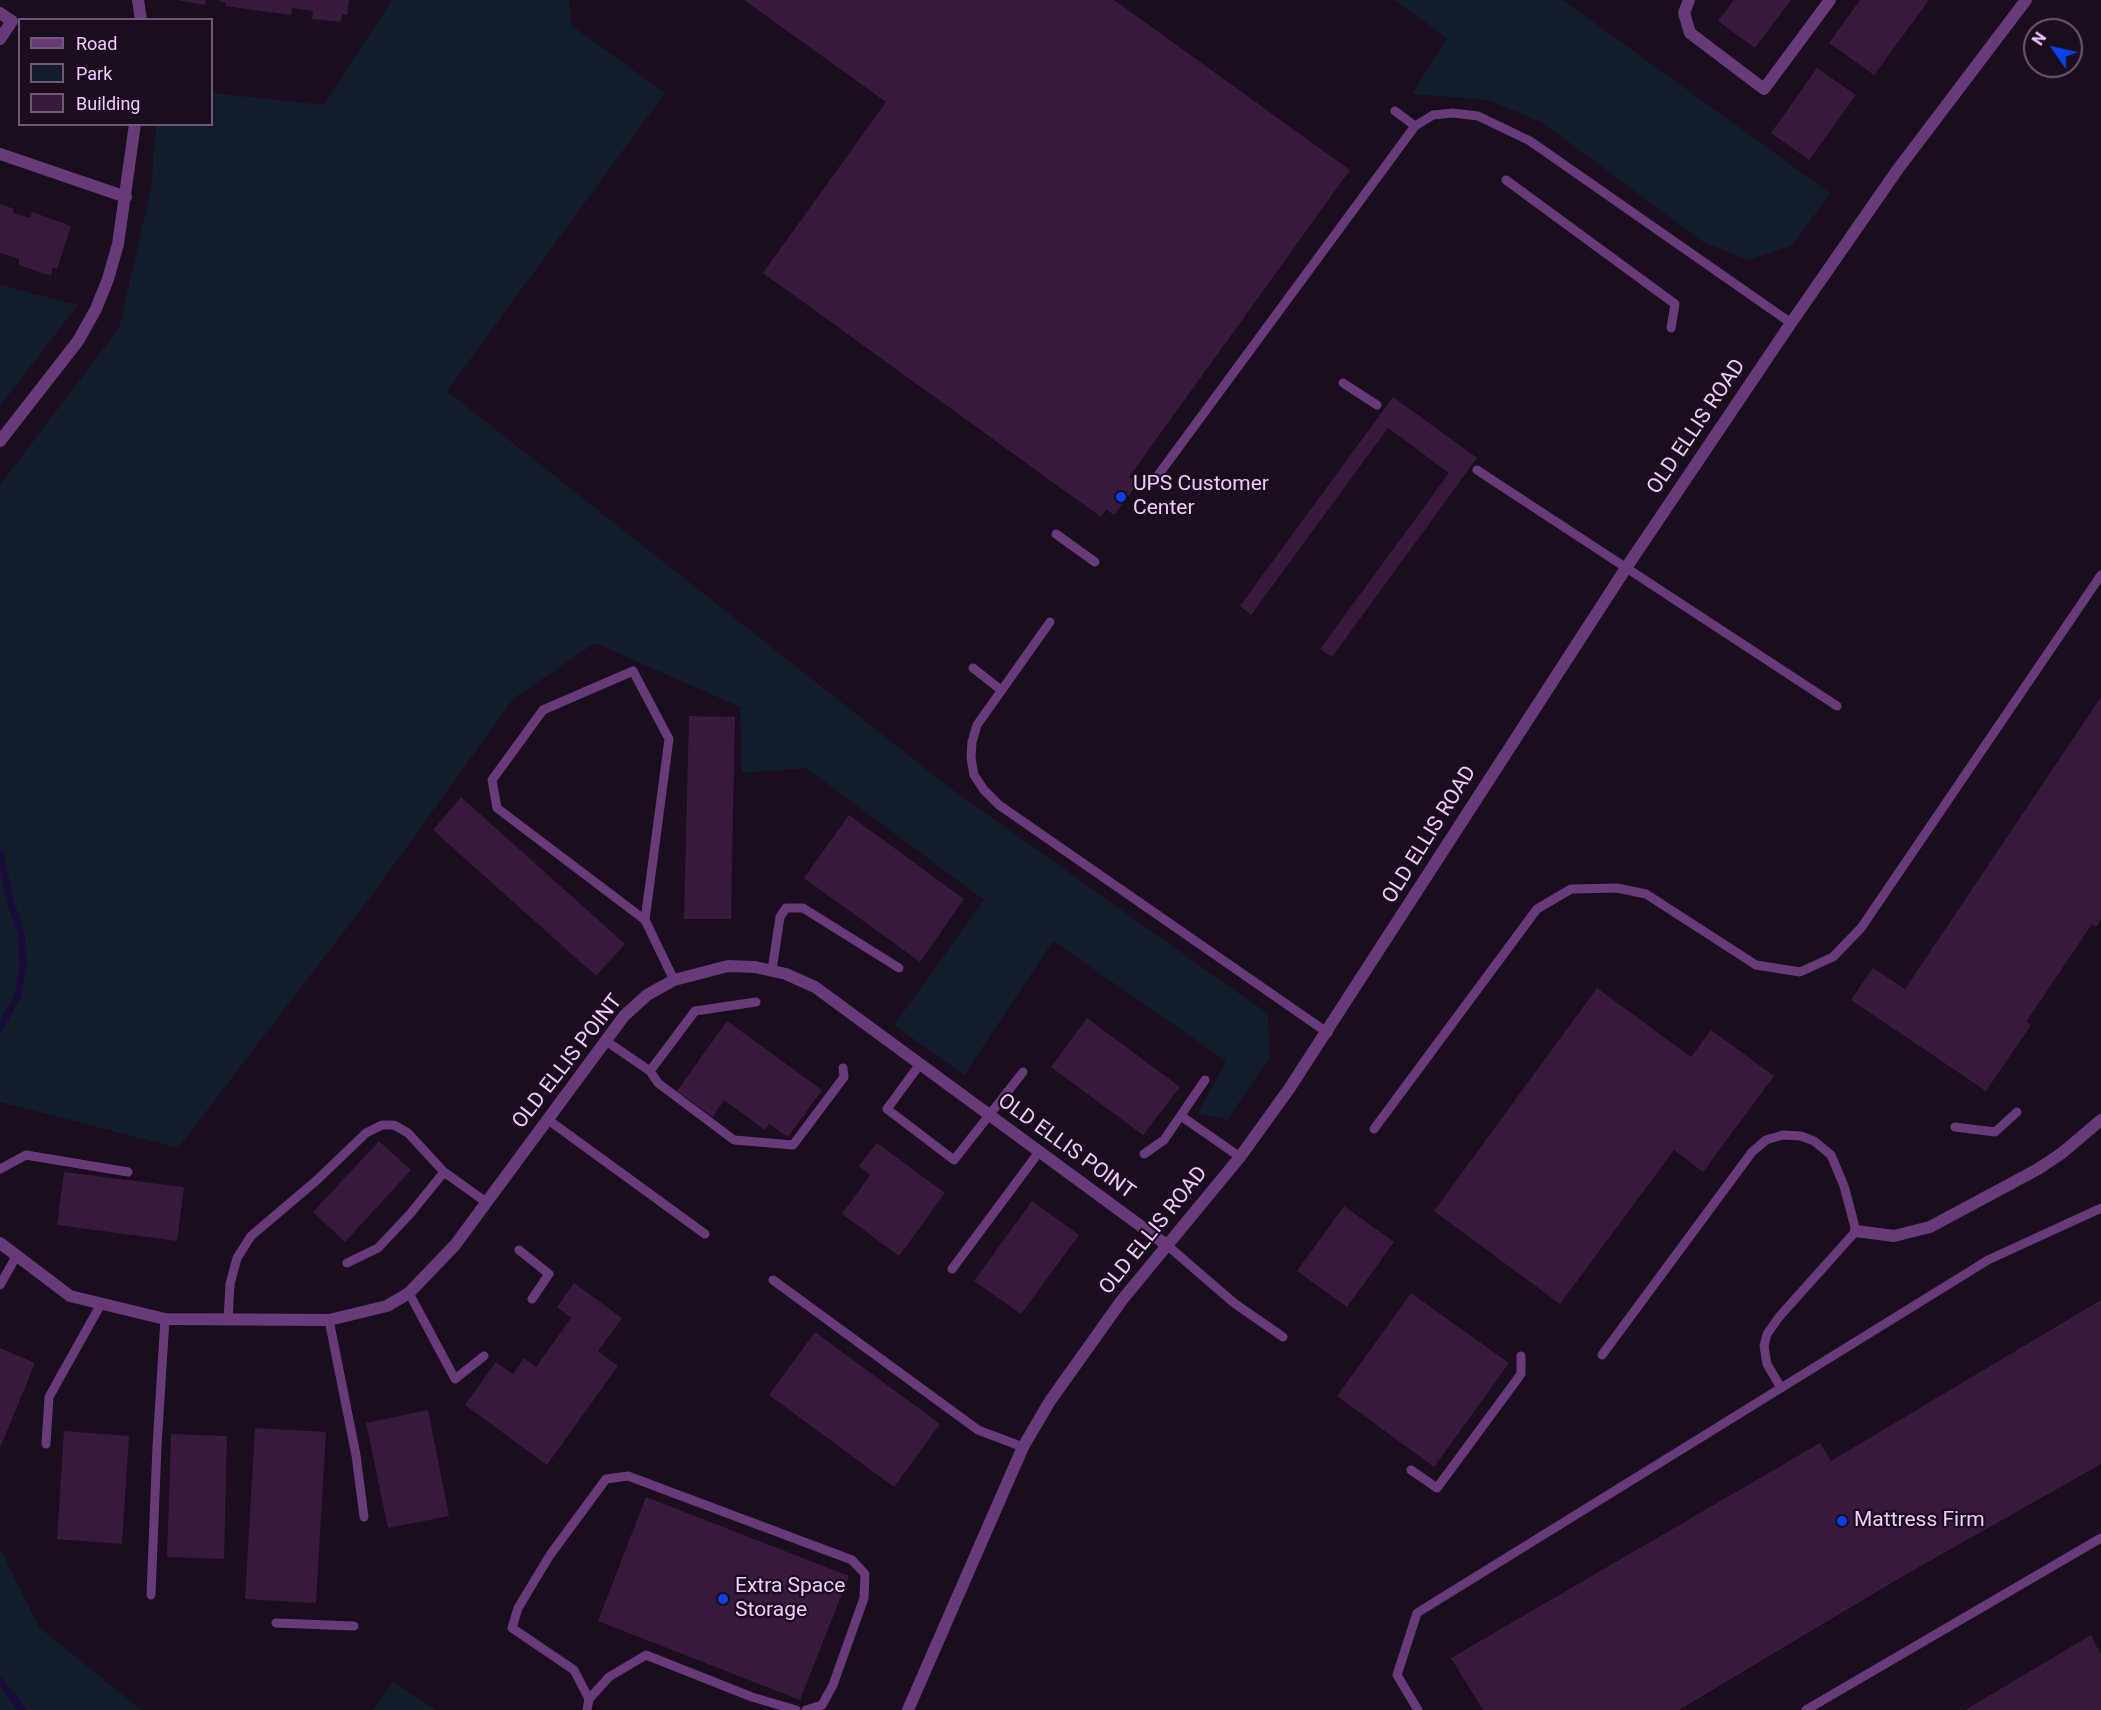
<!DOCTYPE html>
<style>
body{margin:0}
#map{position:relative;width:2101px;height:1710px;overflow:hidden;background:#1a0d1d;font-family:Roboto,sans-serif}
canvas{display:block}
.legend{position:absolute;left:18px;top:18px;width:195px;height:108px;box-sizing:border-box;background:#1a0d1d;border:2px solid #705976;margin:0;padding:8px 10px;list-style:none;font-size:18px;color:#f1cbfc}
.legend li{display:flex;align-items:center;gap:12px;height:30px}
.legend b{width:30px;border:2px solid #705976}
.north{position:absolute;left:2023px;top:18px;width:60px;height:60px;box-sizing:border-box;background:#1a0d1d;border:2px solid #705976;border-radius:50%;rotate:304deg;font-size:16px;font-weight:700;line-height:24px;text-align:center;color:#f1cbfc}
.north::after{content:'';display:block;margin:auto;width:21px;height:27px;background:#0c41e8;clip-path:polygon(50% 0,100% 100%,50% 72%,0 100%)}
</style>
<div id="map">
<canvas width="2101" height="1710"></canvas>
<ul class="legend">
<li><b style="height:8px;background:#673a7a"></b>Road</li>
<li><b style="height:16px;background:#121c2b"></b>Park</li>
<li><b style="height:16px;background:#381a3d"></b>Building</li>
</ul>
<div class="north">N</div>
</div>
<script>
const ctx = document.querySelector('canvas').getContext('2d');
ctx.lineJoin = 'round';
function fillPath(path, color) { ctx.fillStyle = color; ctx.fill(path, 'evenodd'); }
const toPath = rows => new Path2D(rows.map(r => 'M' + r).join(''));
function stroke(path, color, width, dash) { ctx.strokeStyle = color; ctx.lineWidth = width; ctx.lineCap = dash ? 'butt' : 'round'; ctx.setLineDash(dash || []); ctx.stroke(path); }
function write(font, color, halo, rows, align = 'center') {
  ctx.font = font + ' Roboto,sans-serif'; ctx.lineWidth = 4.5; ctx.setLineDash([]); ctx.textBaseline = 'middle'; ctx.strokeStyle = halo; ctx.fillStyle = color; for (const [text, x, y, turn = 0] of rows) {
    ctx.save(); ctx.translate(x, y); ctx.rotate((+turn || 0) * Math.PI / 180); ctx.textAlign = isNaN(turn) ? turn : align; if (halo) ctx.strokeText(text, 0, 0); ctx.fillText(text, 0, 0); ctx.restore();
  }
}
const green = toPath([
 [392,0,569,0,572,26,665,93,447,391,950,788,1268,1014,1270,1057,1227,1120,1198,1113,1226,1061,1053,941,964,1075,894,1025,984,900,806,768,742,773,740,707,595,643,514,698,375,891,178,1148,0,1102,0,485,119,328,151,189,156,125,212,124,212,93,324,105],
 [1394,0,1563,0,1830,193,1793,245,1748,260,1703,242,1543,123,1488,100,1412,94,1447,38],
 [0,285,78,305,0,406],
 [0,1548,39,1627,141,1710,0,1710],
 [393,1682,436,1710,373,1710]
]);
const stream = toPath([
 [0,854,10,901,21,932,23,964,18,996,0,1027],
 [0,1680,22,1710]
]);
const building = toPath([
 [176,0,206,0,205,5],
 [217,0,349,0,347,15,342,14,341,22,312,19,313,11,292,8,291,15,225,6,226,3],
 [744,0,1114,0,1350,170,1129,477,1138,483,1114,515,1106,509,1101,517,763,273,886,102],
 [1734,0,1791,0,1755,48,1718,21],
 [1860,0,1929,0,1874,75,1829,43],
 [1817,68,1856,95,1809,160,1771,133],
 [0,204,14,209,13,213,30,218,32,212,71,226,57,269,53,267,51,276,19,265,19,259,0,253],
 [1393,397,1477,458,1332,657,1320,649,1449,473,1388,428,1251,615,1240,606],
 [2101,697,2101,919,2096,927,2092,924,2026,1022,2031,1025,1986,1091,1851,1000,1873,968,1905,989],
 [689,716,735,717,731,919,684,919],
 [461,797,625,944,596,976,433,830],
 [849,815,964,899,920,962,804,878],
 [1597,988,1691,1057,1711,1030,1774,1076,1703,1172,1674,1150,1560,1304,1434,1211],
 [1087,1018,1180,1087,1143,1135,1051,1067],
 [727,1021,822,1090,788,1137,769,1124,765,1130,724,1100,713,1117,677,1091],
 [379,1141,411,1170,345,1242,313,1212],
 [877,1143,945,1193,899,1256,842,1214,870,1175,859,1166],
 [64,1172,184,1187,177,1241,57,1225],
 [1032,1201,1079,1235,1021,1314,974,1281],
 [1344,1206,1394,1242,1347,1307,1297,1271],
 [574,1283,622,1318,598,1351,618,1366,547,1465,465,1405,496,1362,513,1374,524,1358,536,1367,571,1318,557,1307],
 [1411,1293,1509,1363,1434,1467,1337,1396],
 [2101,1300,2101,1464,1898,1579,1679,1710,1483,1710,1451,1658,1820,1443,1831,1461],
 [815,1332,940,1424,894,1487,769,1395],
 [0,1348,35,1363,0,1448],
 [428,1410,449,1516,388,1528,366,1423],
 [255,1428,326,1432,316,1603,245,1599],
 [64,1431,129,1436,122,1544,57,1539],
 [171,1434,227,1436,224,1559,167,1557],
 [646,1497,849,1576,800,1700,598,1621],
 [2091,1635,2101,1655,2101,1710,1965,1710]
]);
const lane = toPath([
 [1395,111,1415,126],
 [1506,180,1675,304,1671,328],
 [1343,383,1377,405],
 [1477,470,1837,706],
 [1156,478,1415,126,1433,115,1453,113,1478,116,1530,141,1791,323],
 [1056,534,1095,562],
 [1050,622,977,725,972,742,971,758,974,775,984,790,999,805,1328,1033],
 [973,668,1001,690],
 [645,920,497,808,492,780,543,710,633,671,669,739,645,920,674,980],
 [772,970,780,917,786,908,803,908,899,968],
 [606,1041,650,1071,658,1083,734,1140,793,1145,844,1077,843,1068],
 [920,1064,887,1109,954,1160,1023,1072],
 [650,1071,695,1011,756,1002],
 [1181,1116,1240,1157],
 [547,1119,705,1234],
 [1955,1127,1995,1132,2017,1112],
 [1374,1129,1537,909,1571,889,1617,888,1646,894,1756,965,1800,972,1833,957,1861,928,2101,575],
 [1144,1154,1164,1140,1205,1080],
 [0,1169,26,1155,128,1172],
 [1168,1246,1234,1303,1283,1337],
 [519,1250,549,1274,532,1299],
 [347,1263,378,1248,410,1214,444,1172,486,1202],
 [952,1269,1039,1152],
 [773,1280,978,1430,1023,1447],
 [0,1285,17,1255],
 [409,1293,455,1379,484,1356],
 [228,1320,230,1284,237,1258,251,1236,317,1180,366,1133,382,1125,394,1125,408,1133,444,1172],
 [329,1320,356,1455,364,1517],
 [1602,1355,1752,1152,1766,1140,1783,1135,1801,1136,1814,1141,1831,1155,1844,1186,1856,1231,1779,1317,1767,1334,1764,1346,1767,1364,1781,1388],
 [46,1444,49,1397,101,1304],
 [1411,1470,1437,1488,1521,1374,1521,1356],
 [151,1595,157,1446,165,1319],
 [276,1623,354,1626],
 [589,1699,609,1677,646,1655,752,1697,796,1710],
 [587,1710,589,1699,574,1670,512,1628,518,1608,550,1555,606,1479,628,1476,852,1560,865,1574,864,1598,833,1685,822,1705,806,1710],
 [1418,1710,1397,1675,1417,1613,1988,1260,2101,1208],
 [1806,1710,2101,1538]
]);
const street = toPath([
 [138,0,141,20],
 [1689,0,1684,13,1690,33,1764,89,1830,0],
 [0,13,12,21,0,39],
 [0,154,126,197],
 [0,441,78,341,96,309,108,279,118,244,135,124],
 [1856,1231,1894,1236,1930,1227,2038,1169,2062,1153,2101,1120],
 [0,1243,70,1296,165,1319,329,1320,387,1306,409,1293,455,1245,624,1016,647,995,674,980,728,966,755,967,786,974,815,987,1168,1246],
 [908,1710,1023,1447,1050,1401,1122,1300,1240,1157,1289,1089,1626,568,1791,323,1898,169,2026,0]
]);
const markers = [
 [1121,497,6,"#0c41e8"],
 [1842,1521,6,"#0c41e8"],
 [723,1599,6,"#0c41e8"]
];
const streetNames = [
 ["OLD ELLIS ROAD",1697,427,-56],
 ["OLD ELLIS ROAD",1430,835,-58],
 ["OLD ELLIS POINT",568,1062,-52],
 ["OLD ELLIS POINT",1066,1147,36],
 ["OLD ELLIS ROAD",1154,1231,-51]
];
const poiNames = [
 ["UPS Customer",1133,485],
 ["Center",1133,509],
 ["Mattress Firm",1854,1521],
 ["Extra Space",735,1587],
 ["Storage",735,1611]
];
fillPath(green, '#121c2b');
stroke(stream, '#180b38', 7);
fillPath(building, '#381a3d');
stroke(lane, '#673a7a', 9);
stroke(street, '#673a7a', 12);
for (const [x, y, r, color] of markers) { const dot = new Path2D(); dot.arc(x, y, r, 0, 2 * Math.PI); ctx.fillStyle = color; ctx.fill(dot); stroke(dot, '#1a0d1d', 2); }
write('21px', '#f1cbfc', '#1a0d1d', streetNames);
write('21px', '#f1cbfc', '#1a0d1d', poiNames, 'left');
</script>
